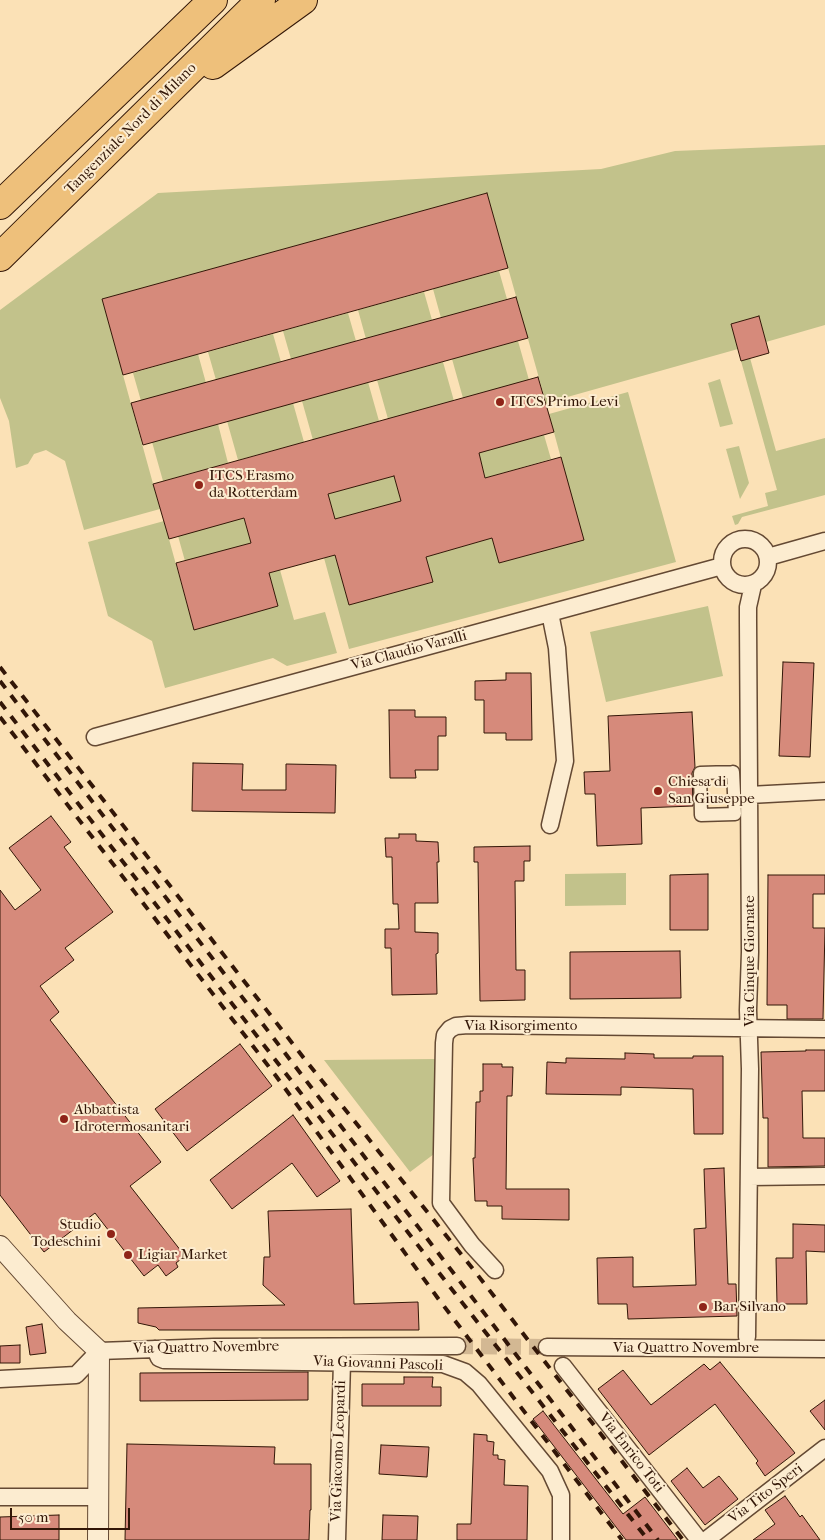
<!DOCTYPE html>
<style>
body{margin:0}
#map{position:relative;width:825px;height:1540px;overflow:hidden;background:#fbe1b6;font-family:"IM FELL French Canon",serif}
canvas{display:block}
.scale{position:absolute;left:10px;top:1508px;width:120px;height:22px;box-sizing:border-box;border:2px solid #321607;border-top:0;padding-left:6px;font-size:15px;line-height:18px;white-space:nowrap;color:#321607;-webkit-text-stroke:4px #fcecd0;paint-order:stroke}
</style>
<div id="map">
<canvas width="825" height="1540"></canvas>
<div class="scale">50 m</div>
</div>
<script>
const ctx = document.querySelector('canvas').getContext('2d');
ctx.lineJoin = 'round';
function fillPath(path, color) { ctx.fillStyle = color; ctx.fill(path, 'evenodd'); }
const toPath = rows => new Path2D(rows.map(r => 'M' + r).join(''));
function stroke(path, color, width, dash) { ctx.strokeStyle = color; ctx.lineWidth = width; ctx.lineCap = dash ? 'butt' : 'round'; ctx.setLineDash(dash || []); ctx.stroke(path); }
function write(font, color, halo, rows, align = 'center') {
  ctx.font = font + ' "IM FELL French Canon",serif'; ctx.lineWidth = 4; ctx.setLineDash([]); ctx.textBaseline = 'middle'; ctx.strokeStyle = halo; ctx.fillStyle = color; for (const [text, x, y, turn = 0] of rows) {
    ctx.save(); ctx.translate(x, y); ctx.rotate((+turn || 0) * Math.PI / 180); ctx.textAlign = isNaN(turn) ? turn : align; if (halo) ctx.strokeText(text, 0, 0); ctx.fillText(text, 0, 0); ctx.restore();
  }
}
const green = toPath([
 [825,145,825,325,766,342,759,316,731,324,738,349,546,403,487,193,102,299,160,509,84,530,65,461,46,450,34,454,28,464,16,468,9,421,0,398,0,310,158,193,601,169,675,151],
 [499,271,507,299,441,318,433,289],
 [424,292,432,320,366,339,358,310],
 [348,313,356,341,291,359,283,331],
 [273,334,281,362,216,380,208,352],
 [518,341,529,380,463,398,452,359],
 [198,354,206,383,141,401,133,373],
 [750,358,776,451,825,438,825,495,742,517,738,524,735,525,732,516,768,506,765,493,777,490,741,361],
 [443,362,454,401,388,419,377,380],
 [720,379,733,424,720,427,708,383],
 [368,382,379,421,313,440,302,401],
 [628,392,676,562,349,649,324,558,335,555,349,605,433,582,426,557,492,538,499,563,583,540,549,414],
 [293,403,304,442,238,460,227,421],
 [218,424,228,463,163,481,152,442],
 [544,435,551,459,485,478,477,447,489,450],
 [739,446,749,483,740,499,726,449],
 [394,476,401,501,335,519,328,494],
 [242,512,251,543,185,561,178,536],
 [164,521,194,630,278,606,269,573,280,570,294,620,325,612,337,653,287,666,273,658,165,688,152,641,108,616,88,542],
 [708,606,723,676,606,702,590,632],
 [626,873,626,905,565,906,565,874],
 [436,1059,434,1154,410,1172,324,1060]
]);
const building = toPath([
 [487,193,508,268,123,375,102,299,487,193],
 [516,297,528,338,143,445,131,403,516,297],
 [759,316,769,353,741,361,731,324,759,316],
 [538,377,554,432,479,453,485,478,561,457,584,540,499,563,492,538,426,557,433,582,349,605,335,555,269,573,278,606,194,630,176,563,251,543,244,518,169,539,153,484,538,377],
 [394,476,401,501,335,519,328,494,394,476],
 [783,662,814,663,810,757,779,756,783,662],
 [506,673,531,673,532,740,506,740,506,733,484,733,484,700,475,700,475,681,506,680,506,673],
 [389,710,415,710,415,717,446,717,446,736,438,736,438,770,415,770,416,778,390,778,389,710],
 [692,712,695,767,692,773,693,806,641,808,642,844,597,846,595,794,585,794,584,772,610,771,608,716,692,712],
 [193,763,243,764,242,790,286,790,286,764,336,765,335,813,192,811,193,763],
 [51,816,71,842,64,847,113,912,65,948,74,960,40,986,59,1012,50,1020,161,1162,130,1186,185,1256,176,1263,178,1267,166,1276,158,1265,144,1276,95,1213,44,1252,0,1195,0,890,15,910,41,890,9,848,51,816],
 [399,834,416,834,416,841,438,842,439,862,437,862,438,903,415,903,415,932,438,933,438,953,436,954,437,994,392,995,391,948,385,948,385,929,399,929,398,904,393,904,392,857,386,857,385,838,399,838,399,834],
 [530,846,530,861,524,861,524,881,515,881,516,970,525,970,525,1000,480,1001,478,862,474,862,474,847,530,846],
 [708,874,708,930,670,930,670,875,708,874],
 [768,875,825,875,825,894,813,894,813,928,825,928,823,1019,787,1019,787,1005,767,1005,768,875],
 [680,951,681,998,570,999,570,952,680,951],
 [240,1044,272,1086,187,1151,155,1109,240,1044],
 [806,1050,825,1050,825,1091,802,1091,803,1138,825,1138,825,1166,768,1167,768,1118,763,1118,761,1052,806,1051,806,1050],
 [625,1053,654,1054,654,1058,693,1058,693,1056,723,1056,723,1134,694,1134,693,1089,621,1087,621,1095,546,1094,547,1062,566,1063,566,1058,625,1059,625,1053],
 [483,1064,502,1064,502,1067,513,1067,512,1096,507,1096,506,1189,569,1189,569,1220,502,1219,502,1206,487,1206,487,1201,475,1201,473,1158,475,1158,476,1102,480,1102,480,1091,483,1091,483,1064],
 [293,1115,340,1181,317,1197,292,1163,232,1209,210,1180,293,1115],
 [724,1168,728,1284,736,1284,737,1316,628,1319,627,1304,598,1304,597,1258,633,1257,633,1287,696,1285,694,1229,706,1228,704,1169,724,1168],
 [351,1209,354,1304,418,1302,419,1330,159,1330,156,1327,138,1323,138,1308,285,1305,263,1285,264,1257,270,1257,268,1211,351,1209],
 [793,1224,825,1225,825,1252,806,1251,807,1304,777,1304,776,1258,793,1258,793,1224],
 [42,1324,46,1353,30,1355,26,1327,42,1324],
 [20,1345,20,1363,0,1363,0,1346,20,1345],
 [720,1362,795,1453,765,1476,756,1463,758,1461,715,1404,649,1455,598,1389,623,1370,651,1405,704,1364,710,1370,720,1362],
 [308,1372,308,1400,140,1401,140,1373,308,1372],
 [404,1377,433,1377,432,1387,441,1387,441,1406,362,1406,362,1384,404,1384,404,1377],
 [825,1400,825,1430,810,1411,825,1400],
 [543,1411,623,1514,645,1497,678,1540,626,1540,533,1419,543,1411],
 [474,1434,487,1435,487,1441,494,1442,493,1455,498,1455,498,1459,505,1460,504,1485,528,1486,527,1540,457,1540,457,1524,471,1524,474,1434],
 [127,1444,275,1447,274,1464,311,1464,311,1510,310,1510,309,1540,125,1540,127,1444],
 [381,1445,429,1447,427,1477,379,1474,381,1445],
 [687,1468,703,1488,719,1476,738,1499,705,1525,671,1481,687,1468],
 [785,1496,800,1517,802,1515,820,1540,753,1540,775,1524,765,1510,785,1496],
 [59,1515,59,1540,0,1540,0,1517,59,1515],
 [383,1515,418,1516,417,1540,382,1540,383,1515]
]);
const minorTunnel = toPath([
 [457,1346,547,1347]
]);
const pedestrian = toPath([
 [733,772,735,814,701,815,700,773,733,772]
]);
const minor = toPath([
 '722 562a23 23 0 1 1 46 0a23 23 0 1 1-46 0Z',
 [768,557,825,541],
 [550,613,557,648,565,761,550,825],
 [95,737,722,566],
 [749,795,825,791],
 [749,1177,825,1176],
 [495,1270,472,1245,441,1203,444,1043,445,1035,450,1029,456,1026,468,1025,825,1029],
 [747,1337,750,1069,748,1010,750,952,748,621,748,607,753,585],
 [547,1347,825,1349],
 [155,1349,159,1358,164,1360,443,1364,465,1372,479,1384,550,1471,561,1495,561,1540],
 [563,1366,699,1540],
 [0,1379,76,1375,99,1351,214,1347,457,1346],
 [0,1497,98,1497],
 [337,1540,342,1362],
 [706,1540,825,1448]
]);
const tertiary = toPath([
 [0,1246,67,1321,99,1351,98,1540]
]);
const motorway = toPath([
 [213,65,303,0],
 [0,205,213,0],
 [0,257,261,0]
]);
const rail = toPath([
 [0,667,303,1057,473,1269,683,1540],
 [0,681,658,1540],
 [0,702,450,1287,648,1540],
 [0,717,276,1076,437,1297,622,1540]
]);
const markers = [
 [500,402,5,"#8f2418"],
 [199,485,5,"#8f2418"],
 [658,791,5,"#8f2418"],
 [64,1119,5,"#8f2418"],
 [111,1234,5,"#8f2418"],
 [128,1255,5,"#8f2418"],
 [703,1307,5,"#8f2418"]
];
const streetNames = [
 ["Tangenziale Nord di Milano",131,129,-45],
 ["Via Claudio Varalli",409,651,-15],
 ["Via Cinque Giornate",750,961,-90],
 ["Via Risorgimento",521,1026],
 ["Via Quattro Novembre",206,1348,-1],
 ["Via Quattro Novembre",686,1348],
 ["Via Giovanni Pascoli",378,1364,2],
 ["Via Giacomo Leopardi",339,1451,-88],
 ["Via Enrico Toti",631,1453,52],
 ["Via Tito Speri",766,1494,-37]
];
const poiNames = [
 ["ITCS Primo Levi",510,402],
 ["ITCS Erasmo",209,476],
 ["da Rotterdam",209,493],
 ["Chiesa di",668,782],
 ["San Giuseppe",668,799],
 ["Abbattista",74,1110],
 ["Idrotermosanitari",74,1127],
 ["Studio",101,1225,"right"],
 ["Todeschini",101,1242,"right"],
 ["Ligiar Market",138,1255],
 ["Bar Silvano",713,1307]
];
fillPath(green, '#c2c28b');
fillPath(building, '#d68a7b');
stroke(building, '#321607', 1);
stroke(minorTunnel, '#d3b893', 16, [16, 8]);
stroke(pedestrian, '#644933', 15);
stroke(minor, '#644933', 19);
stroke(tertiary, '#644933', 22);
stroke(motorway, '#321607', 30);
stroke(pedestrian, '#fcecd0', 12);
stroke(minor, '#fcecd0', 16);
stroke(tertiary, '#fcecd0', 20);
stroke(motorway, '#eec07b', 28);
stroke(rail, '#321607', 4, [9, 9]);
for (const [x, y, r, color] of markers) { const dot = new Path2D(); dot.arc(x, y, r, 0, 2 * Math.PI); ctx.fillStyle = color; ctx.fill(dot); stroke(dot, '#fcecd0', 2); }
write('15px', '#321607', '#fcecd0', streetNames);
write('15px', '#321607', '#fcecd0', poiNames, 'left');
</script>
